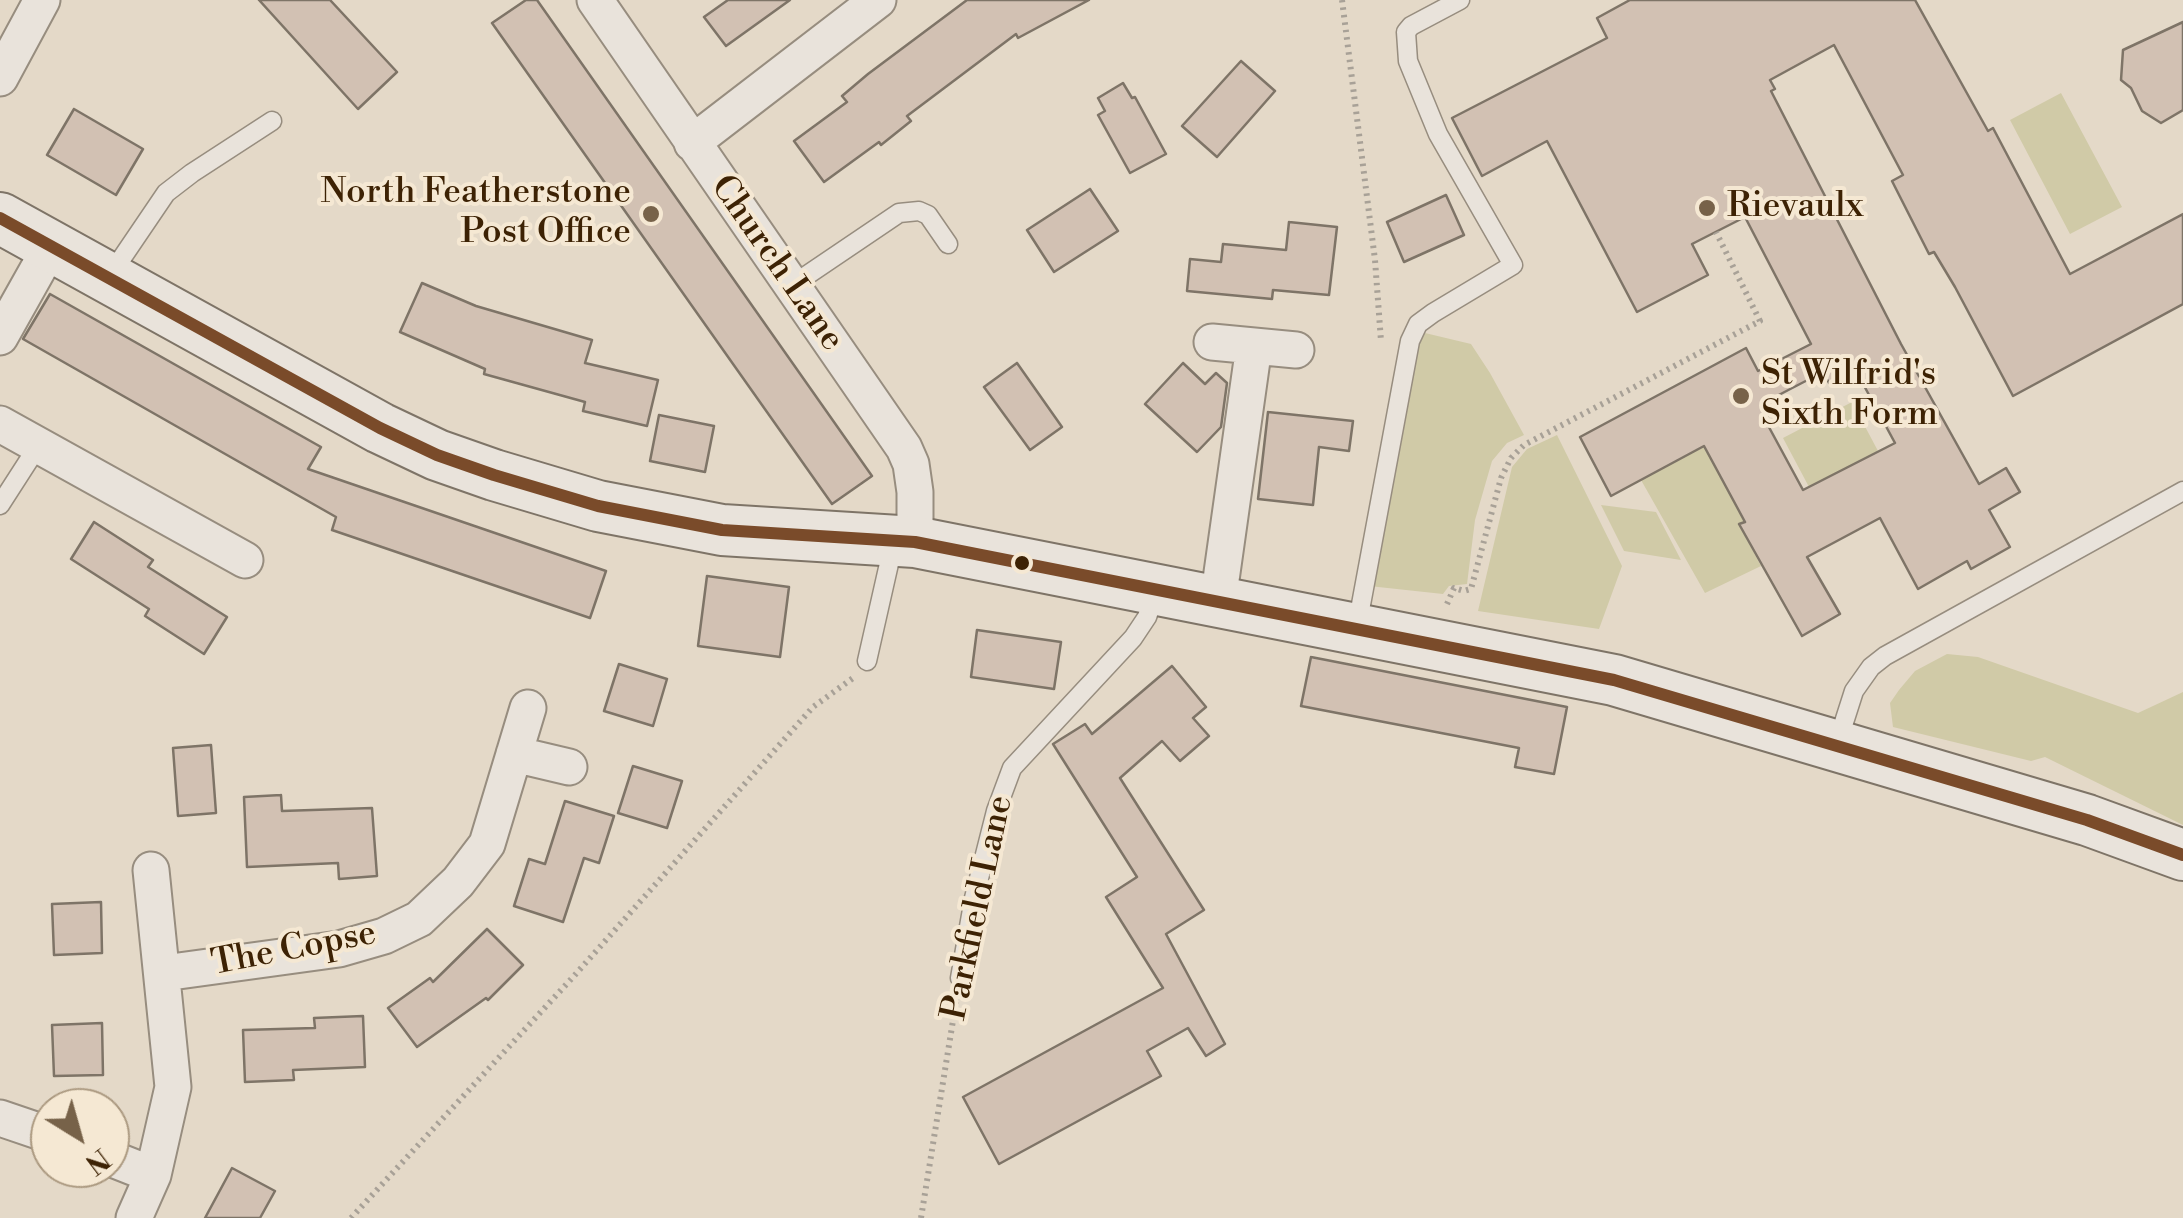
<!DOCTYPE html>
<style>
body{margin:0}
#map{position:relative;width:2183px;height:1218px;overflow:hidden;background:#e4d9c8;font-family:"Libre Bodoni",serif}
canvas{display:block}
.north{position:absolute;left:30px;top:1088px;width:100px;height:100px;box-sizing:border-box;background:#f5e8d3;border:2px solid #ab9980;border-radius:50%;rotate:143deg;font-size:28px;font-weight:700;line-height:40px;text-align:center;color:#3d2204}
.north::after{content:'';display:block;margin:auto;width:35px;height:45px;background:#776249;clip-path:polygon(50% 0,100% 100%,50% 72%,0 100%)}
</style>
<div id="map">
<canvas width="2183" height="1218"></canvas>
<div class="north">N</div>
</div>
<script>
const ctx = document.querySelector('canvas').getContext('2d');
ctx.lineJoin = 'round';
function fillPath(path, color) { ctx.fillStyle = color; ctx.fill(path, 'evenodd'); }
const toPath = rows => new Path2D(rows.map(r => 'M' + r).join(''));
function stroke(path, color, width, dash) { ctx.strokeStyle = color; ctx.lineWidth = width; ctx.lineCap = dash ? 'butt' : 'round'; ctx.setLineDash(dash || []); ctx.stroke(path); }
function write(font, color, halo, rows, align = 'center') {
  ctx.font = font + ' "Libre Bodoni",serif'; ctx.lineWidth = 8; ctx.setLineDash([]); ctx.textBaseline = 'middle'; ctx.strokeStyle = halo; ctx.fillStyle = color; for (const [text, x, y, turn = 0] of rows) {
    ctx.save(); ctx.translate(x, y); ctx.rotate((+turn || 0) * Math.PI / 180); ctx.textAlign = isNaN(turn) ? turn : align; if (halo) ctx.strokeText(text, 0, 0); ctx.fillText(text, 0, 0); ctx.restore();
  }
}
const green = toPath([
 [2061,93,2122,207,2070,234,2010,120],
 [1425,333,1471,344,1490,373,1524,435,1507,443,1492,461,1475,520,1467,584,1449,586,1443,594,1369,586,1418,336],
 [1852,402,1878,451,1809,487,1783,438],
 [1557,435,1622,566,1599,629,1478,611,1512,467,1527,449],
 [1704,446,1745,522,1739,525,1761,566,1705,593,1641,480],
 [1601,505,1656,512,1681,560,1624,551],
 [1947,654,1978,657,2138,713,2183,692,2183,825,2045,757,2031,761,1893,727,1890,703,1899,690,1915,671]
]);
const building = toPath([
 [259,0,330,0,397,72,358,109,259,0],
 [526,0,537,0,872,476,832,504,492,23,526,0],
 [728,0,790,0,726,46,704,17,728,0],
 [967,0,1089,0,1018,38,1016,34,907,116,911,121,881,145,879,142,824,182,794,141,847,102,842,96,868,74,967,0],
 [1630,0,1915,0,1988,131,1993,128,2070,274,2183,214,2183,304,2013,396,1955,287,1934,252,1929,254,1892,181,1903,175,1834,45,1770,80,1775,89,1771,91,1901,344,1979,484,2006,468,2020,492,1989,510,2010,547,1971,569,1967,561,1918,589,1880,518,1807,557,1840,614,1802,636,1739,524,1745,522,1704,446,1611,496,1580,437,1746,348,1758,371,1811,344,1745,217,1692,244,1708,275,1637,312,1547,141,1482,176,1452,118,1607,38,1597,18,1630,0],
 [1855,369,1895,443,1803,490,1764,418,1779,410,1773,398,1823,372,1829,383,1855,369],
 [2183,22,2183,110,2161,123,2142,111,2131,88,2121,80,2123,50,2183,22],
 [1241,61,1275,91,1217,157,1182,126,1241,61],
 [1123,83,1132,98,1135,97,1166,154,1130,173,1098,115,1105,111,1098,98,1123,83],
 [74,109,143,149,116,195,47,155,74,109],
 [1090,189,1118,231,1054,272,1027,230,1090,189],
 [1446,195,1464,235,1404,262,1387,222,1446,195],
 [1289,222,1337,227,1329,295,1273,290,1272,299,1187,291,1190,259,1221,262,1223,244,1286,250,1289,222],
 [422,283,476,306,592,340,585,363,658,380,647,426,583,411,585,402,484,374,485,369,400,332,422,283],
 [50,294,321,447,308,469,606,571,590,618,332,530,336,517,23,339,50,294],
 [1017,363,1062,427,1030,450,984,387,1017,363],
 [1183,363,1205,384,1216,373,1227,383,1221,427,1197,452,1145,404,1183,363],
 [1268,412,1353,421,1349,451,1319,447,1313,505,1258,499,1268,412],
 [659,415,714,426,705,472,650,461,659,415],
 [94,522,153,560,148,567,227,617,204,654,145,616,149,609,71,559,94,522],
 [707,576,789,587,780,657,698,646,707,576],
 [977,630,1061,642,1054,689,971,677,977,630],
 [1311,657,1567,707,1554,774,1515,767,1519,748,1301,706,1311,657],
 [619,664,667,679,653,726,604,711,619,664],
 [1172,666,1206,707,1193,718,1209,736,1180,761,1162,741,1120,778,1204,910,1166,934,1225,1044,1206,1056,1188,1028,1147,1051,1161,1076,999,1164,963,1097,1163,988,1106,897,1137,877,1053,744,1085,724,1092,734,1172,666],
 [211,745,216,813,178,816,173,748,211,745],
 [633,766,682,781,667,828,618,813,633,766],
 [281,795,282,811,372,808,377,876,339,879,338,863,247,867,244,797,281,795],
 [565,801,614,816,599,863,584,858,563,922,514,906,529,859,545,864,565,801],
 [101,902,102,953,54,955,52,904,101,902],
 [487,929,523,965,488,1000,486,998,417,1047,388,1008,430,978,433,982,487,929],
 [363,1016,365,1067,293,1070,294,1080,245,1082,243,1030,315,1028,314,1018,363,1016],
 [102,1023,103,1075,54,1076,52,1025,102,1023],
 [232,1168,275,1191,260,1218,205,1218,232,1168]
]);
const path = toPath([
 [1342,0,1375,260,1381,341],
 [1447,604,1454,588,1464,591,1471,589,1501,478,1511,458,1524,445,1760,321,1716,232],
 [351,1218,574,976,813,707,853,678],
 [921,1218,956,1002]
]);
const lane = toPath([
 [109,277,166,193,192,173,272,121],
 [791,286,899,213,919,211,928,215,948,244],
 [0,505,38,446],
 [1357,626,1410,341,1418,324,1433,313,1513,265,1438,134,1408,61,1406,32,1411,26,1460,0],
 [867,661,893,546],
 [1838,741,1854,691,1871,667,1885,656,2183,491],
 [960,978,974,898,996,811,1012,768,1133,638,1147,617,1155,594]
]);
const street = toPath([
 [595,0,904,448,911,464,915,492,915,542],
 [0,78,42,0],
 [692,143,878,0],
 [0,337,51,246],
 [1212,342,1296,350],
 [0,424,245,560],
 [1218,601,1254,346],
 [514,754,569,767],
 [164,973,339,949,384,936,419,919,458,882,487,844,528,708],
 [0,1118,50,1135],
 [110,1158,153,1175],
 [134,1218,153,1175,173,1087,151,870]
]);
const secondary = toPath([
 [0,218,380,428,437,455,494,475,598,506,722,530,915,542,1614,680,2087,820,2183,855]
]);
const bus1 = toPath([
 [0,218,380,428,437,455,494,475,598,506,722,530,915,542,1614,680,2087,820,2183,855]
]);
const markers = [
 [1707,208,10,"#776249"],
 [651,214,10,"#776249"],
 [1741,396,10,"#776249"],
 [1022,563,9,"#3d2204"]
];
const poiNames = [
 ["North Featherstone",631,194,"right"],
 ["Post Office",631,234,"right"],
 ["Rievaulx",1727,208],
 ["St Wilfrid's",1761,376],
 ["Sixth Form",1761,416]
];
const streetNames = [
 ["Church Lane",776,264,55],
 ["Parkfield Lane",979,908,-78],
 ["The Copse",294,950,-11]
];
fillPath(green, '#d0caa7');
fillPath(building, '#d2c1b3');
stroke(building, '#7e7467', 2.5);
stroke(lane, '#978d7f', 21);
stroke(street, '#978d7f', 39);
stroke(secondary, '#7e7467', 54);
stroke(path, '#a8a197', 6, [2.5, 5]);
stroke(lane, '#e9e3db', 18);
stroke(street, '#e9e3db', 35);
stroke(secondary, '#e9e3db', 50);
stroke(bus1, '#7a4b2a', 12);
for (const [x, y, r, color] of markers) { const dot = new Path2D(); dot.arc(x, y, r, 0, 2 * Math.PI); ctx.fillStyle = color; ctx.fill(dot); stroke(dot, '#f5e8d3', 4); }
write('35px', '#3d2204', '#f5e8d3', poiNames, 'left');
write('35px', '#3d2204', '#f5e8d3', streetNames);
</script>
